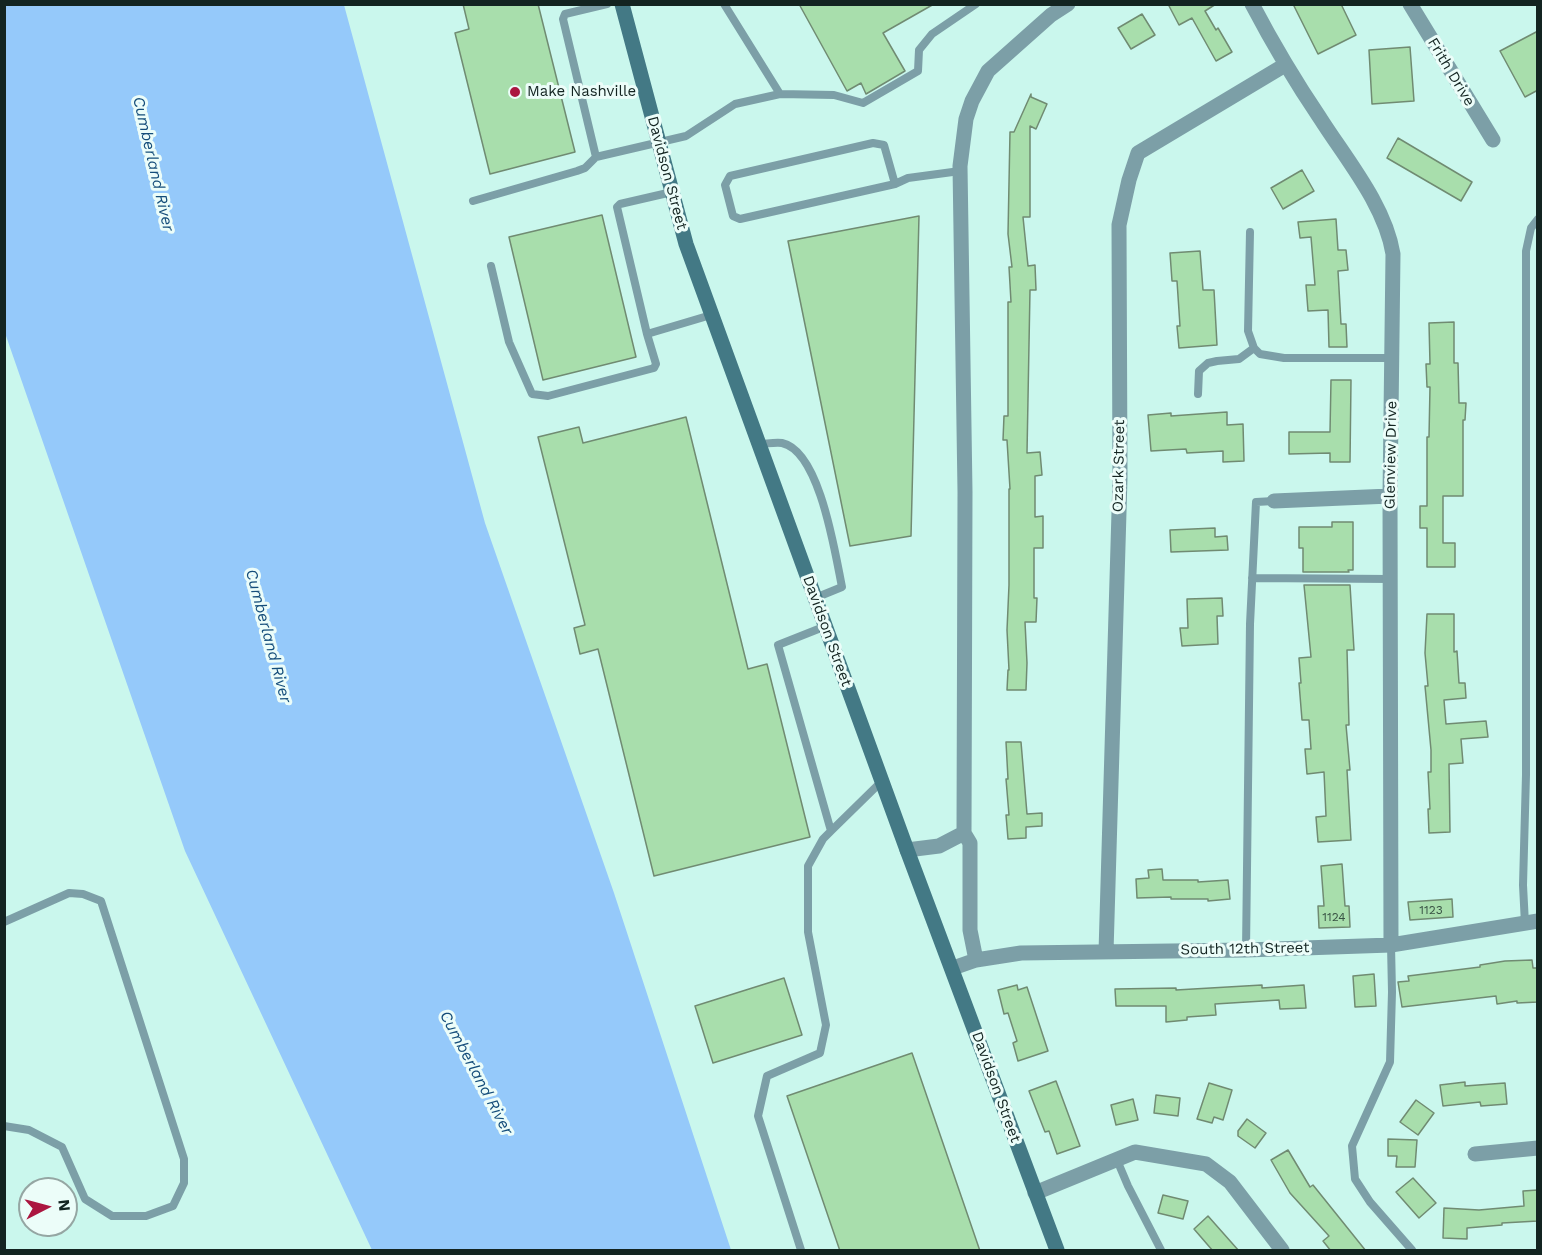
<!DOCTYPE html>
<style>
body{margin:0}
#map{position:relative;width:1542px;height:1255px;overflow:hidden;background:#caf7ed;font-family:"Work Sans",sans-serif}
canvas{display:block}
.frame{position:absolute;inset:0;border:6px solid #132421;pointer-events:none}
.north{position:absolute;left:18px;top:1177px;width:60px;height:60px;box-sizing:border-box;background:#ecfdf9;border:2px solid #95a6a3;border-radius:50%;rotate:84deg;font-size:16px;font-weight:700;line-height:24px;text-align:center;color:#132421}
.north::after{content:'';display:block;margin:auto;width:21px;height:27px;background:#ab1640;clip-path:polygon(50% 0,100% 100%,50% 72%,0 100%)}
</style>
<div id="map">
<canvas width="1542" height="1255"></canvas>
<div class="frame"></div>
<div class="north">N</div>
</div>
<script>
const g = document.querySelector('canvas').getContext('2d');
g.lineJoin = 'round';
function fill(path, color) {
  g.fillStyle = color;
  g.fill(path, 'evenodd');
}
function strokePath(path, color, width, dash) {
  g.strokeStyle = color;
  g.lineWidth = width;
  g.lineCap = dash ? 'butt' : 'round';
  g.setLineDash(dash || []);
  g.stroke(path);
}
function drawText(font, color, halo, rows, align = 'center') {
  g.font = font + ' "Work Sans",sans-serif';
  g.lineWidth = 6;
  g.setLineDash([]);
  g.textBaseline = 'middle';
  g.strokeStyle = halo;
  g.fillStyle = color;
  for (const [text, x, y, turn = 0] of rows) {
    g.save();
    g.translate(x, y);
    g.rotate((+turn || 0) * Math.PI / 180);
    g.textAlign = isNaN(turn) ? turn : align;
    if (halo) g.strokeText(text, 0, 0);
    g.fillText(text, 0, 0);
    g.restore();
  }
}
const water = new Path2D(`
 M 4,5 L 344,5 L 485,523 L 614,893 L 731,1250 L 372,1250 L 185,851 L 5,333 Z`);
const building = new Path2D(`
 M 463,4 L 538,4 L 575,152 L 490,174 L 455,33 L 469,29 Z
 M 799,4 L 934,4 L 883,33 L 905,71 L 866,94 L 861,83 L 847,91 Z
 M 1168,4 L 1216,4 L 1205,11 L 1216,30 L 1218,28 L 1232,52 L 1216,61 L 1192,18 L 1179,25 Z
 M 1293,4 L 1341,4 L 1356,35 L 1318,54 Z
 M 1142,14 L 1155,35 L 1131,49 L 1118,28 Z
 M 1538,31 L 1538,90 L 1525,97 L 1500,51 Z
 M 1410,47 L 1414,101 L 1372,104 L 1369,50 Z
 M 1031,94 L 1031,97 L 1047,104 L 1036,129 L 1030,126 L 1030,217 L 1023,217 L 1028,266 L 1035,265 L 1036,290 L 1030,290 L 1027,453 L 1040,452 L 1042,475 L 1035,476 L 1035,517 L 1043,516 L 1043,548 L 1034,548 L 1034,598 L 1037,598 L 1036,622 L 1025,622 L 1027,663 L 1026,690 L 1007,690 L 1008,670 L 1009,670 L 1007,630 L 1009,585 L 1009,489 L 1010,489 L 1007,440 L 1003,440 L 1004,416 L 1008,416 L 1008,302 L 1011,302 L 1009,267 L 1012,267 L 1008,234 L 1010,132 L 1014,132 Z
 M 1398,138 L 1472,182 L 1461,201 L 1387,158 Z
 M 1302,170 L 1314,191 L 1283,209 L 1271,188 Z
 M 602,215 L 636,357 L 543,380 L 509,237 Z
 M 919,216 L 911,536 L 850,546 L 788,241 Z
 M 1336,219 L 1338,250 L 1346,250 L 1348,270 L 1338,271 L 1341,324 L 1346,324 L 1347,347 L 1329,347 L 1328,310 L 1308,311 L 1306,285 L 1315,285 L 1311,237 L 1300,238 L 1298,222 Z
 M 1200,251 L 1203,290 L 1214,290 L 1217,345 L 1179,348 L 1177,326 L 1180,326 L 1177,281 L 1172,281 L 1170,253 Z
 M 1454,322 L 1454,363 L 1458,363 L 1459,403 L 1466,403 L 1465,420 L 1463,420 L 1463,496 L 1443,496 L 1443,543 L 1455,543 L 1455,567 L 1427,567 L 1427,528 L 1420,528 L 1420,506 L 1427,506 L 1427,437 L 1429,437 L 1430,387 L 1427,387 L 1426,364 L 1430,364 L 1429,323 Z
 M 1331,380 L 1351,380 L 1350,462 L 1330,462 L 1330,453 L 1289,454 L 1289,432 L 1330,432 Z
 M 1227,412 L 1227,425 L 1243,424 L 1244,461 L 1223,462 L 1223,451 L 1187,453 L 1186,449 L 1151,451 L 1148,415 L 1171,413 L 1171,416 Z
 M 686,417 L 748,669 L 767,664 L 810,837 L 654,876 L 598,649 L 580,654 L 574,628 L 585,625 L 538,437 L 579,427 L 583,443 Z
 M 1332,522 L 1353,522 L 1353,570 L 1348,570 L 1349,572 L 1303,572 L 1303,548 L 1299,548 L 1299,527 L 1332,527 Z
 M 1215,528 L 1215,537 L 1227,536 L 1228,550 L 1171,552 L 1170,530 Z
 M 1304,585 L 1350,585 L 1354,650 L 1347,650 L 1349,725 L 1346,725 L 1350,770 L 1347,770 L 1351,840 L 1318,842 L 1316,817 L 1326,816 L 1324,772 L 1307,774 L 1305,749 L 1311,749 L 1309,720 L 1302,720 L 1299,683 L 1301,683 L 1299,658 L 1311,657 Z
 M 1222,598 L 1223,616 L 1217,616 L 1218,644 L 1182,646 L 1180,628 L 1188,628 L 1187,599 Z
 M 1427,614 L 1454,614 L 1454,652 L 1457,651 L 1459,683 L 1465,683 L 1466,698 L 1444,700 L 1446,724 L 1486,721 L 1488,737 L 1461,739 L 1463,763 L 1449,764 L 1450,832 L 1429,833 L 1428,809 L 1430,809 L 1428,772 L 1431,772 L 1431,750 L 1425,686 L 1428,686 L 1425,653 Z
 M 1006,742 L 1021,742 L 1027,814 L 1042,813 L 1042,826 L 1026,827 L 1026,838 L 1008,839 L 1006,815 L 1009,815 L 1006,779 L 1008,779 Z
 M 1342,864 L 1345,906 L 1349,906 L 1350,927 L 1319,928 L 1318,906 L 1324,906 L 1321,866 Z
 M 1162,869 L 1163,880 L 1198,880 L 1198,882 L 1228,880 L 1230,899 L 1208,901 L 1208,899 L 1171,899 L 1171,897 L 1137,898 L 1136,879 L 1149,878 L 1148,870 Z
 M 1452,899 L 1453,917 L 1410,920 L 1408,902 Z
 M 1532,960 L 1533,968 L 1538,968 L 1538,1002 L 1517,1003 L 1517,1001 L 1497,1004 L 1496,996 L 1402,1007 L 1398,982 L 1409,981 L 1408,976 L 1480,967 L 1480,965 L 1505,961 Z
 M 1374,974 L 1376,1006 L 1355,1007 L 1353,976 Z
 M 784,978 L 802,1035 L 713,1063 L 695,1006 Z
 M 1017,985 L 1018,990 L 1027,987 L 1048,1051 L 1018,1061 L 1013,1043 L 1017,1041 L 1008,1013 L 1004,1014 L 998,990 Z
 M 1262,985 L 1262,988 L 1304,985 L 1306,1008 L 1280,1009 L 1279,1000 L 1215,1004 L 1216,1015 L 1187,1017 L 1187,1020 L 1166,1022 L 1166,1006 L 1116,1006 L 1115,989 L 1176,988 L 1176,990 Z
 M 912,1053 L 980,1251 L 840,1251 L 787,1096 Z
 M 1056,1081 L 1080,1146 L 1057,1154 L 1049,1131 L 1045,1132 L 1029,1091 Z
 M 1465,1082 L 1465,1086 L 1505,1083 L 1507,1104 L 1481,1106 L 1480,1102 L 1443,1106 L 1440,1085 Z
 M 1209,1083 L 1232,1090 L 1223,1120 L 1214,1117 L 1212,1123 L 1197,1119 Z
 M 1156,1095 L 1180,1098 L 1178,1116 L 1154,1113 Z
 M 1133,1099 L 1138,1120 L 1116,1125 L 1111,1105 Z
 M 1416,1100 L 1434,1113 L 1418,1135 L 1400,1122 Z
 M 1247,1119 L 1266,1133 L 1255,1148 L 1238,1136 L 1238,1131 Z
 M 1388,1139 L 1417,1140 L 1415,1167 L 1396,1167 L 1397,1156 L 1388,1156 Z
 M 1288,1150 L 1310,1187 L 1313,1185 L 1366,1251 L 1331,1251 L 1323,1241 L 1329,1236 L 1290,1193 L 1271,1160 Z
 M 1413,1178 L 1436,1203 L 1419,1218 L 1396,1192 Z
 M 1538,1190 L 1538,1221 L 1502,1223 L 1502,1225 L 1467,1228 L 1467,1239 L 1443,1238 L 1444,1208 L 1479,1210 L 1524,1206 L 1523,1191 Z
 M 1163,1195 L 1188,1201 L 1183,1219 L 1158,1213 Z
 M 1208,1216 L 1239,1251 L 1213,1251 L 1194,1229 Z`);
const lane = new Path2D(`
 M 607,4 L 565,14 L 563,19 L 596,157 L 686,136 L 735,104 L 780,94 L 834,95 L 863,103 L 918,71 L 919,50 L 932,34 L 976,4
 M 724,4 L 780,94
 M 895,184 L 884,145 L 873,143 L 730,176 L 725,185 L 733,216 L 740,219 L 895,184 L 908,178 L 960,171
 M 672,192 L 620,204 L 617,207 L 647,334 L 711,315
 M 473,201 L 577,171 L 585,168 L 596,157
 M 1250,232 L 1248,331 L 1254,348 L 1260,354 L 1284,358 L 1392,358
 M 491,266 L 509,342 L 532,394 L 548,396 L 654,368 L 656,364 L 647,334
 M 1198,394 L 1199,371 L 1208,363 L 1217,361 L 1239,359 L 1254,348
 M 758,444 C 765,444 775,442 782,443 C 820,451 835,553 842,587 L 815,598
 M 1252,578 L 1390,579
 M 831,831 L 882,781
 M 4,922 L 69,893 L 83,894 L 101,901 L 184,1159 L 184,1183 L 173,1206 L 146,1216 L 112,1216 L 85,1199 L 62,1147 L 29,1130 L 4,1126
 M 1525,924 L 1523,885 L 1526,775 L 1526,251 L 1531,228 L 1538,219
 M 1391,945 L 1392,992 L 1390,1062 L 1352,1146 L 1355,1179 L 1370,1202 L 1412,1250
 M 1246,950 L 1250,624 L 1256,502 L 1274,501
 M 1117,1160 L 1128,1186 L 1161,1250
 M 801,1250 L 758,1116 L 767,1076 L 820,1053 L 826,1025 L 808,932 L 808,866 L 823,839 L 831,831 L 778,645 L 826,626`);
const street = new Path2D(`
 M 1252,4 C 1273,44 1295,81 1320,118 C 1346,159 1385,205 1393,254 L 1390,496 L 1391,945
 M 1410,4 L 1493,140
 M 1274,501 L 1390,496
 M 907,850 L 939,846 L 964,833
 M 1106,952 L 1120,478 L 1119,225 L 1129,180 L 1138,153 L 1285,65
 M 976,960 L 970,930 L 970,843 L 964,833 L 965,492 L 960,166 L 966,119 L 972,101 L 988,71 L 1051,15 L 1068,4
 M 953,968 L 976,960 L 1021,953 L 1246,950 L 1391,945 L 1538,921
 M 1475,1154 L 1538,1148
 M 1035,1193 L 1135,1152 L 1206,1164 L 1230,1182 L 1282,1250`);
const secondary = new Path2D(`
 M 622,4 L 686,244 L 907,850 L 1057,1250`);
const markers = [
 [515,92,6,"#ab1640"]
];
const numberNames = [
 ["1123",1431,910],
 ["1124",1334,917]
];
const streetNames = [
 ["Frith Drive",1451,72,59],
 ["Davidson Street",667,173,75],
 ["Glenview Drive",1391,455,-89],
 ["Ozark Street",1119,466,-89],
 ["Davidson Street",827,631,70],
 ["South 12th Street",1245,949,-1],
 ["Davidson Street",996,1087,70]
];
const poiNames = [
 ["Make Nashville",527,92]
];
const waterNames = [
 ["Cumberland River",153,164,77],
 ["Cumberland River",268,636,75],
 ["Cumberland River",476,1073,62]
];
fill(water, '#95c9fa');
fill(building, '#a8deac');
strokePath(building, '#708b72', 1.5);
strokePath(lane, '#7c9fa7', 8);
strokePath(street, '#7c9fa7', 15);
strokePath(secondary, '#437985', 15);
for (const [x, y, r, color] of markers) {
  const dot = new Path2D();
  dot.arc(x, y, r, 0, 2 * Math.PI);
  g.fillStyle = color;
  g.fill(dot);
  strokePath(dot, '#ecfdf9', 2);
}
drawText('12px', '#385244', null, numberNames);
drawText('15px', '#132421', '#ecfdf9', streetNames);
drawText('15px', '#132421', '#ecfdf9', poiNames, 'left');
drawText('italic 16px', '#144d7a', '#ecfdf9', waterNames);
</script>
